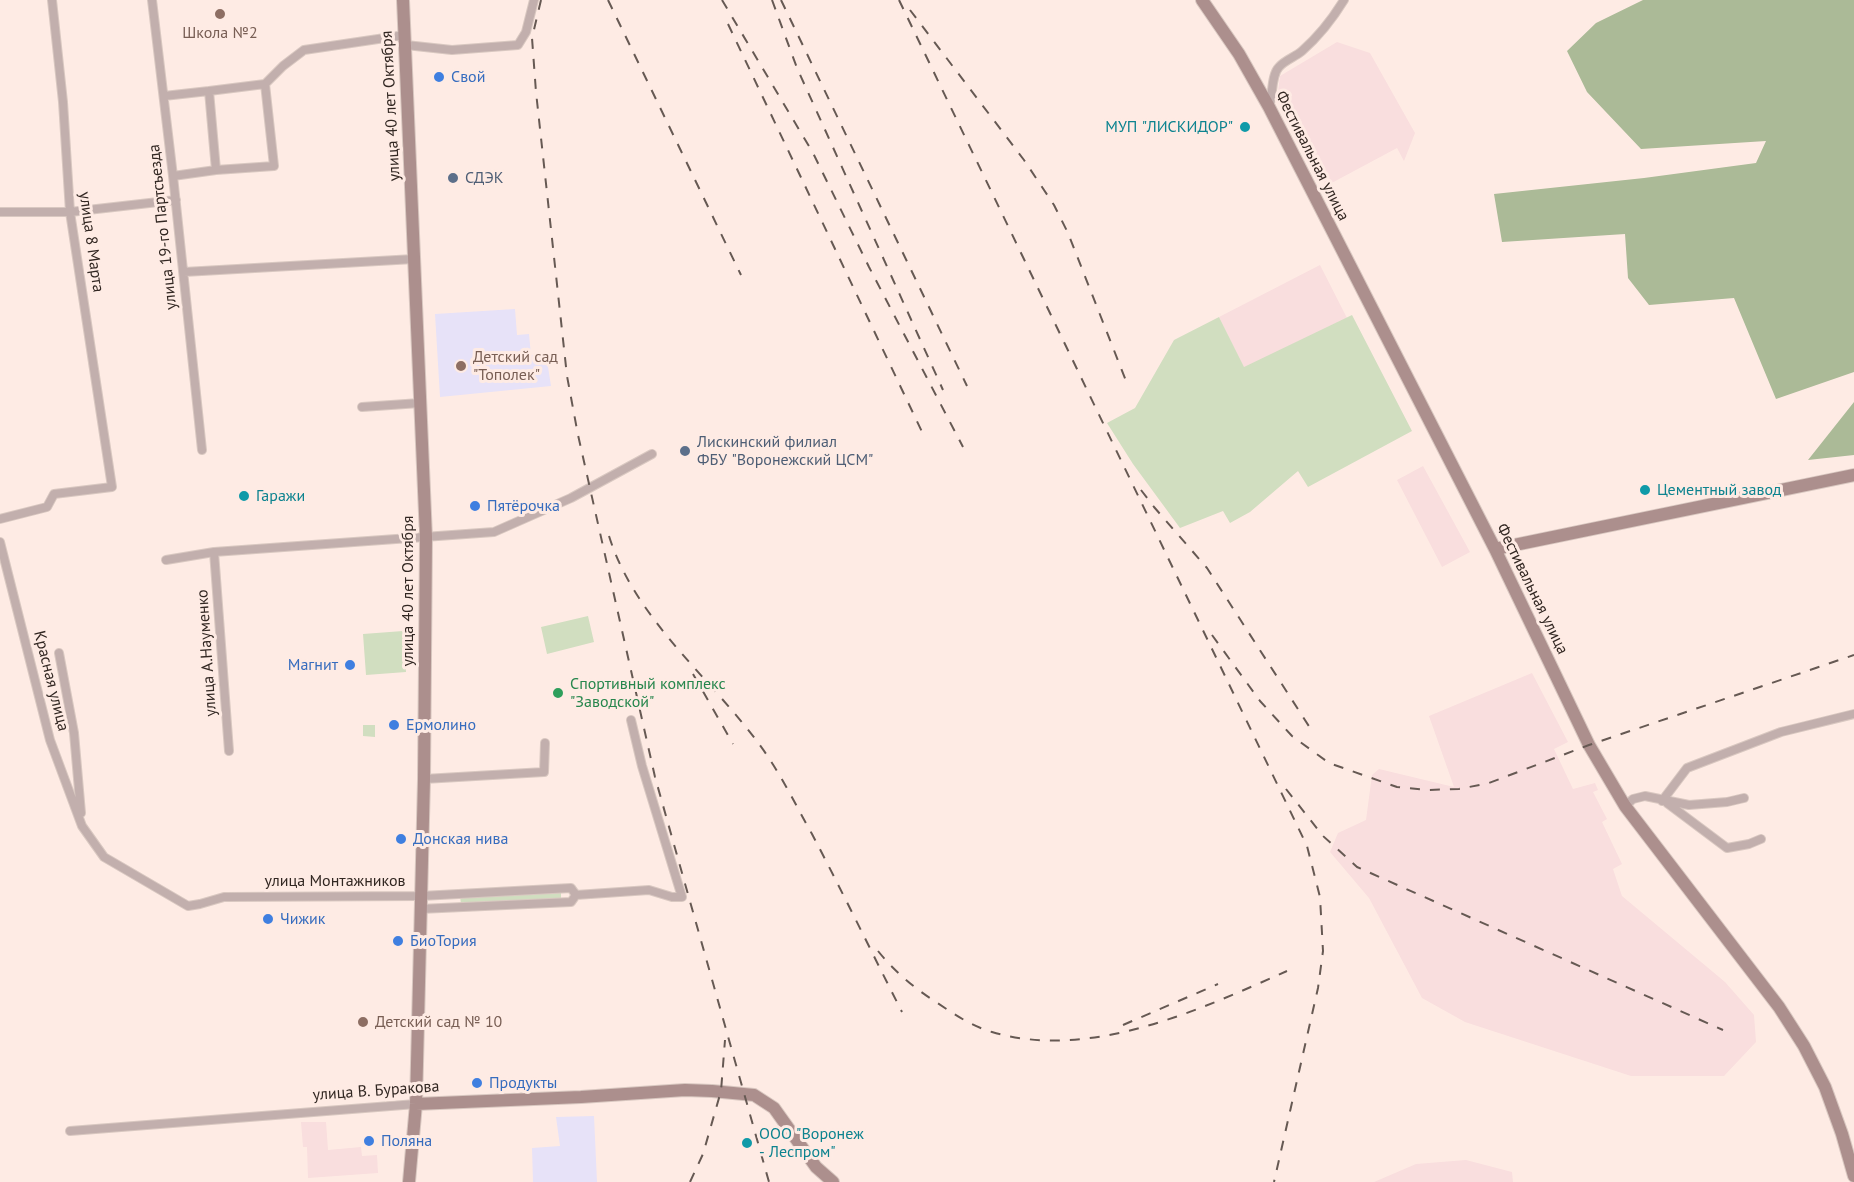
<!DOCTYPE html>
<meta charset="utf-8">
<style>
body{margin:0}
canvas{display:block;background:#feebe4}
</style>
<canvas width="1854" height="1182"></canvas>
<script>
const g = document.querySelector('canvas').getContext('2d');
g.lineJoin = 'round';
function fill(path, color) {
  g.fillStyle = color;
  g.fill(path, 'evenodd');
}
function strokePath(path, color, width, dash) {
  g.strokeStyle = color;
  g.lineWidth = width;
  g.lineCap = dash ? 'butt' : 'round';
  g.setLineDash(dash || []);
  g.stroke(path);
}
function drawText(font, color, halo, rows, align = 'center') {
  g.font = font + ' "PT Sans",sans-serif';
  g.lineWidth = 6;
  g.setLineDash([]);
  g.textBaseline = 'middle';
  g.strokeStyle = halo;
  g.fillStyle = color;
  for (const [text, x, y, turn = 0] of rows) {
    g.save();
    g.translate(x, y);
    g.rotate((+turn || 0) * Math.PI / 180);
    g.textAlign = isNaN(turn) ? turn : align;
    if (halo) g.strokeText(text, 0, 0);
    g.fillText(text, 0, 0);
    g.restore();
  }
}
const commercial = new Path2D(`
 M 1337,42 L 1370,53 L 1415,133 L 1404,161 L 1397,148 L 1326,186 L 1278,92 L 1280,76 Z
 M 1320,265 L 1347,318 L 1244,368 L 1219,317 Z
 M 1423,466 L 1470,552 L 1442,567 L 1397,480 Z
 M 1532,673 L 1568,742 L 1554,749 L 1573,789 L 1595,783 L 1598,790 L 1593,792 L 1607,819 L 1602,822 L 1622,864 L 1613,869 L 1622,896 L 1725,982 L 1754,1015 L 1756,1042 L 1724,1076 L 1631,1076 L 1465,1022 L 1422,998 L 1369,898 L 1330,852 L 1338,833 L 1366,820 L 1372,775 L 1379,769 L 1454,787 L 1429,716 Z
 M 301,1122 L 326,1122 L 328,1150 L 361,1147 L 362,1156 L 377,1155 L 378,1173 L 308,1178 L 307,1147 L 303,1147 Z
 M 1466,1160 L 1512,1172 L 1513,1182 L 1374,1182 L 1416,1164 Z`);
const education = new Path2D(`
 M 515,309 L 517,335 L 529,334 L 531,355 L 546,354 L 551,386 L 440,397 L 435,314 Z
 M 594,1116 L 597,1182 L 533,1182 L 532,1148 L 560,1146 L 556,1117 Z`);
const green = new Path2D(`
 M 1352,315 L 1412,431 L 1308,487 L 1298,471 L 1250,512 L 1230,523 L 1223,511 L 1180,528 L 1133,464 L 1107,423 L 1135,408 L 1174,340 L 1219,317 L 1244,367 Z
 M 588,616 L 594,642 L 547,654 L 541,627 Z
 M 403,631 L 406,672 L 366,675 L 363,634 Z
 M 363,725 L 375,725 L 375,737 L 363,736 Z
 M 561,892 L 561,900 L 461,904 L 460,896 Z`);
const forest = new Path2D(`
 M 1643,0 L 1854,0 L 1854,372 L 1776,399 L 1734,298 L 1649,305 L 1628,278 L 1625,234 L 1502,242 L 1494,194 L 1644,178 L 1756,163 L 1766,141 L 1641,149 L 1587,92 L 1567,51 L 1596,23 Z
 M 1854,402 L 1854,455 L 1808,460 Z`);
const street = new Path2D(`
 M 152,0 L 173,176 L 202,450
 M 406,45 L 452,50 L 518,45 L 526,32 L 534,0
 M 265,84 L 274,166 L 216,170 L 209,91 L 265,84 L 283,66 L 304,50 L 405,35
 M 164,96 L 209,91
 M 1269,107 C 1273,96 1271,75 1279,67 C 1285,60 1295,57 1302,51 C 1318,37 1333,18 1344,0
 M 173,176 L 216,170
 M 0,212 L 70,212 L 176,200
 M 184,272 L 414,259
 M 362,407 L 420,403
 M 0,519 L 47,507 L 54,494 L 112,487 L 70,212 L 63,102 L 52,0
 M 0,542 L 50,740 L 82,826 L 104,857 L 188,906 L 200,904 L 224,897 L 421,896 L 571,888 L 576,895
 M 214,552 L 229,751
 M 166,560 L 214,552 L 494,532 L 571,498 L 652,454
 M 59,653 L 74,733 L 81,813
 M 424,779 L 544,772 L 545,743
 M 1662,801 L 1687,768 L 1781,732 L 1854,714
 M 1667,803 L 1727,848 L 1749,844 L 1761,839
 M 1625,806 L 1633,799 L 1645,796 L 1689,805 L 1727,802 L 1744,798
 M 420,909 L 571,902 L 576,895 L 649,890 L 672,897 L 682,897 L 642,766 L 631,720
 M 70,1131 L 416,1104`);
const secondary = new Path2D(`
 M 403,0 L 426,537 L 424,779 L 416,1104 L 409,1182
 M 1202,0 L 1239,54 L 1269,107 L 1495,549 L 1589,745 L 1625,806 L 1779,1007 L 1804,1046 L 1825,1087 L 1842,1134 L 1854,1176
 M 1495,549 L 1854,475
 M 416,1104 L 581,1097 L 685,1090 L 712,1091 L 754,1095 L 774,1108 L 816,1167 L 833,1182`);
const rail = new Path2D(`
 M 541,0 L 532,38 L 536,92 L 567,376 L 578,435 L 655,777 L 769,1182
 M 608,0 L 741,275
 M 722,0 L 813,153 L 869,267 L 963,447
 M 772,0 L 797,68 L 943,390
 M 781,0 L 967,386
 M 899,0 L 1307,846 L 1320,897 L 1323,951 L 1318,988 L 1274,1182
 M 910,10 L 1024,160 L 1054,205 L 1068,233 L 1128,386
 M 728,24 L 924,436
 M 1141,490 L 1154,507 L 1207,568 L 1314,734
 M 609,536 C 635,619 709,676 759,744 C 780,772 795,804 812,834 C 843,893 872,953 902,1012
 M 1212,635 L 1260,701 L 1292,736 L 1329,763 L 1397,787 L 1428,790 L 1459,789 L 1489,783 L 1589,745 L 1854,655
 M 693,674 L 733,744
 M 1286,789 L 1323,836 L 1357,867 L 1723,1030
 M 878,951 C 894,971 914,988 936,1002 C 954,1014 971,1026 992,1032 C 1090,1061 1199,1010 1287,971
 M 1123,1025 L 1218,984
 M 690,1182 L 703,1154 L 721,1091 L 725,1040`);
const markers = [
 [220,14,6,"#8d6e63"],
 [439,77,6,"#3f7fe0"],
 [1245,127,6,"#0f9aa8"],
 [453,178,6,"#5c6f8a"],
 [461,366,6,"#8d6e63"],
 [685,451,6,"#5c6f8a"],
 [1645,490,6,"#0f9aa8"],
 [244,496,6,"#0f9aa8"],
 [475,506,6,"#3f7fe0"],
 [350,665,6,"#3f7fe0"],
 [558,693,6,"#2e9e5b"],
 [394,725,6,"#3f7fe0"],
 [401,839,6,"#3f7fe0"],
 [268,919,6,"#3f7fe0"],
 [398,941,6,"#3f7fe0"],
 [363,1022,6,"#8d6e63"],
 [477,1083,6,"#3f7fe0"],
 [369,1141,6,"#3f7fe0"],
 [747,1143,6,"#0f9aa8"]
];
const educationNames = [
 ["Школа №2",220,33,"center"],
 ["Детский сад",473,357],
 ["\"Тополек\"",473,375],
 ["Детский сад № 10",375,1022]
];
const shopNames = [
 ["Свой",451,77],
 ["Пятёрочка",487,506],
 ["Магнит",338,665,"right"],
 ["Ермолино",406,725],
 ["Донская нива",413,839],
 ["Чижик",280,919],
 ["БиоТория",410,941],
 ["Продукты",489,1083],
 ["Поляна",381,1141]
];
const streetNames = [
 ["улица 40 лет Октября",391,106,-93],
 ["Фестивальная улица",1312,156,63],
 ["улица 19-го Партсъезда",163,227,-96],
 ["улица 8 Марта",91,242,82],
 ["Фестивальная улица",1532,589,64],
 ["улица 40 лет Октября",408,591,-90],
 ["улица А.Науменко",207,653,-94],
 ["Красная улица",51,681,76],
 ["улица Монтажников",335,881],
 ["улица В. Буракова",376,1091,-4]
];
const cultureNames = [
 ["МУП \"ЛИСКИДОР\"",1233,127,"right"],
 ["Цементный завод",1657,490],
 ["Гаражи",256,496],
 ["ООО \"Воронеж",759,1134],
 ["- Леспром\"",759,1152]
];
const serviceNames = [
 ["СДЭК",465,178],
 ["Лискинский филиал",697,442],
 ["ФБУ \"Воронежский ЦСМ\"",697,460]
];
const leisureNames = [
 ["Спортивный комплекс",570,684],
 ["\"Заводской\"",570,702]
];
fill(commercial, '#f9dede');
fill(education, '#e7e2f8');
fill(green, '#d1dec0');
fill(forest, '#abba97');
strokePath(street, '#d9c8c1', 10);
strokePath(secondary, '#d9c8c1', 14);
strokePath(street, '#c2afad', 8);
strokePath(secondary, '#ac8f8d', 12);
strokePath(rail, '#665953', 2, [10, 10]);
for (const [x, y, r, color] of markers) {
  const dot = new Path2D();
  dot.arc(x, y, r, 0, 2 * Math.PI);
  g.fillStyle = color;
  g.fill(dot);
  strokePath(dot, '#feebe4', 2);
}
drawText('16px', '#785e54', '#feebe4', educationNames, 'left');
drawText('16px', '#366cbe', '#feebe4', shopNames, 'left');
drawText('16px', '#322722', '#feebe4', streetNames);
drawText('16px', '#0d838f', '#feebe4', cultureNames, 'left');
drawText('16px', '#4e5e75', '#feebe4', serviceNames, 'left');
drawText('16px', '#27864d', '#feebe4', leisureNames, 'left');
</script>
